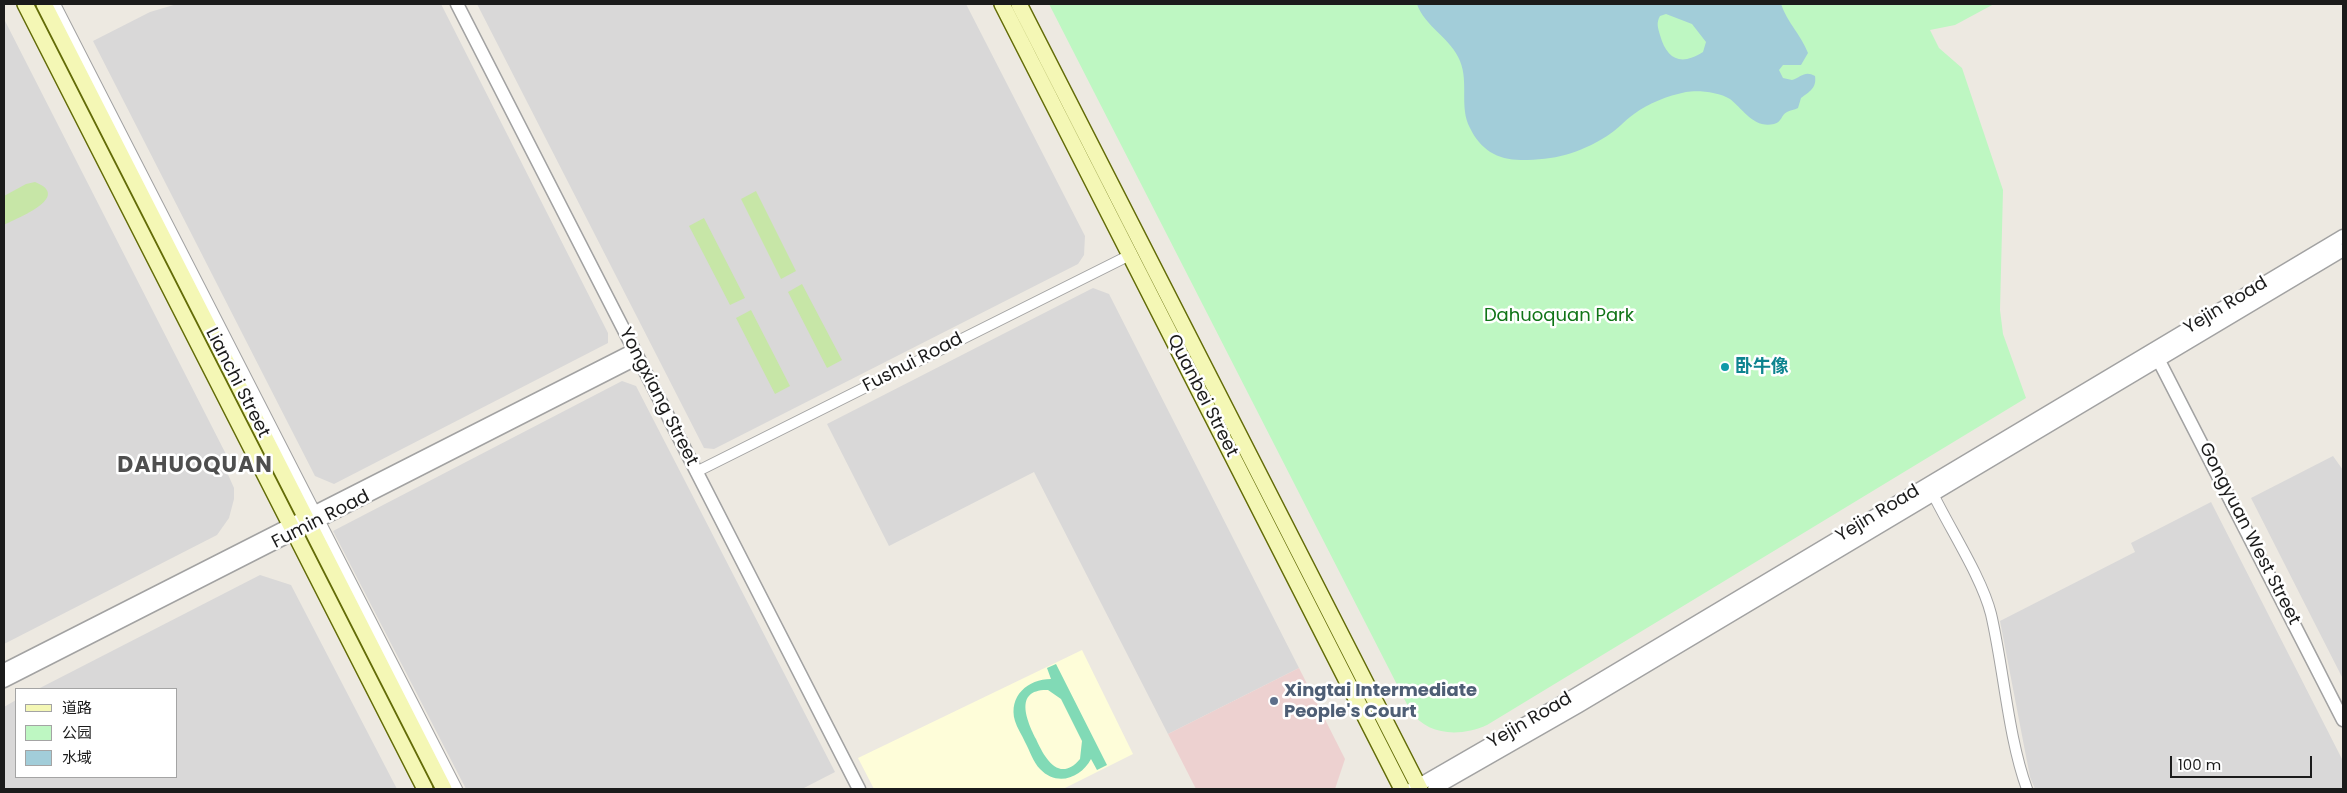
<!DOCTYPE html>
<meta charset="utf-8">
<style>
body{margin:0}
#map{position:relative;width:2347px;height:793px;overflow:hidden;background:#ede9e1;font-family:Poppins,"Noto Sans SC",sans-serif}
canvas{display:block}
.frame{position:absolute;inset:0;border:5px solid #1b1b1b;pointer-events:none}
.legend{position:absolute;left:15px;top:688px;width:162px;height:90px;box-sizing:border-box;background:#fff;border:1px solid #a4a4a4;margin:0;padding:6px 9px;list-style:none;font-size:15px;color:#1b1b1b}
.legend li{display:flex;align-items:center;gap:10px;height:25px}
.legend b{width:25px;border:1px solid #a4a4a4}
.scale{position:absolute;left:2170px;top:756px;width:142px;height:22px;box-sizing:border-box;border:2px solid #1b1b1b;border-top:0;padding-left:6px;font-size:15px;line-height:18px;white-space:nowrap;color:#1b1b1b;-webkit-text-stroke:4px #fff;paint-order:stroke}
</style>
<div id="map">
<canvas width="2347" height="793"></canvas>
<div class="frame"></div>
<ul class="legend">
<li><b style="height:6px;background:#f4f7b5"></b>道路</li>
<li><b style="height:14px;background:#bef7c2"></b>公园</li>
<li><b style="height:14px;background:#a2cdd9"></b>水域</li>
</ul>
<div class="scale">100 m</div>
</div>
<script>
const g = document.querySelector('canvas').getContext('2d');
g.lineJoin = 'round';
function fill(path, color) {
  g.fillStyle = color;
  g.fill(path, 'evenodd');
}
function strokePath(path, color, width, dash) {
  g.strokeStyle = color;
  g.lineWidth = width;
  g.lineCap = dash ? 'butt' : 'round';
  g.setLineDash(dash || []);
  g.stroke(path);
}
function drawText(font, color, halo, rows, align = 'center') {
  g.font = font + ' Poppins,"Noto Sans SC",sans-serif';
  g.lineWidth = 5;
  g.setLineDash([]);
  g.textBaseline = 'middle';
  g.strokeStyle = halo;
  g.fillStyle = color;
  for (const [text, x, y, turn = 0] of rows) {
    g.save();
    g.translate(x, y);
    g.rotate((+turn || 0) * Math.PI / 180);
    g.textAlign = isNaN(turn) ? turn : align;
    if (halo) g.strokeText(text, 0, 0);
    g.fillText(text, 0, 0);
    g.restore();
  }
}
const residential = new Path2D(`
 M 177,4 L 441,4 L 608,333 L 608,343 L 334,484 L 315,476 L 93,41 L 150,12 Z
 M 477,4 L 966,4 L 1085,236 L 1084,255 L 1078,264 L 714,449 L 704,448 Z
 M 4,19 L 232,466 L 226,470 L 234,488 L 234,499 L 229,518 L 217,535 L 4,644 Z
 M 1093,288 L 1109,294 L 1299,668 L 1168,734 L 1034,472 L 889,546 L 827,424 Z
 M 622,381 L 636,386 L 835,772 L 802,789 L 466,789 L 333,531 Z
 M 2333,456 L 2343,470 L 2343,679 L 2251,498 Z
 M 2211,502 L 2343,761 L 2343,789 L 2035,789 L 2030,777 L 2000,621 L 2135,552 L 2131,543 Z
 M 260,575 L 291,585 L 397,789 L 4,789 L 4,707 L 16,700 L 16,777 L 176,777 L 176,689 L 38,689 Z`);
const commercial = new Path2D(`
 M 1299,668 L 1345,759 L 1335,789 L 1196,789 L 1168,734 Z`);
const education = new Path2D(`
 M 1082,650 L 1133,754 L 1063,789 L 874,789 L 858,758 Z`);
const grass = new Path2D(`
 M 35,182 C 73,197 17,218 4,225 L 4,196 L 26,184 Z
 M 756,191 L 796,271 L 781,279 L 741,199 Z
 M 704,218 L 745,298 L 730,305 L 689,226 Z
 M 802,284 L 842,360 L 827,368 L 788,292 Z
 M 751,310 L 790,386 L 775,394 L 736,318 Z`);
const park = new Path2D(`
 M 1049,4 L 1994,4 L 1955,25 L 1930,30 L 1939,48 L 1962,68 L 2003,190 L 2000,310 L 2003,334 L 2026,398 L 1487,725 C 1460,737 1427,736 1410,710 Z`);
const pitch = new Path2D(`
 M 1056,664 L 1107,765 L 1097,770 L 1091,759 C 1081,778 1057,787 1040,769 C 1033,762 1030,751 1025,742 C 1022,735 1017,728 1015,721 C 1008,696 1028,679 1051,679 L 1047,668 ZM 1048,690 L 1061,699 L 1082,741 L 1080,759 C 1059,784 1044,757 1036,739 C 1027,721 1013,689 1048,690 Z`);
const water = new Path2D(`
 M 1417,4 L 1781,4 C 1787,22 1801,35 1808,53 L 1801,65 L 1783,65 L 1779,70 L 1783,78 L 1792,80 C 1801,77 1805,70 1815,76 C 1817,88 1809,92 1801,98 L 1798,108 C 1794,110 1791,110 1787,112 C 1781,115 1782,122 1774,124 C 1754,129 1743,109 1730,99 C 1719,92 1698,90 1686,92 C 1667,96 1649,103 1634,114 C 1624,121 1617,130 1607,136 C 1578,154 1555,160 1521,160 C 1497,160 1480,149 1470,128 C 1459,107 1469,83 1460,61 C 1452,39 1424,26 1417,4 ZM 1666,14 L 1692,24 L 1706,42 L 1703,52 C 1681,66 1667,60 1660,35 C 1658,28 1656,23 1660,16 Z`);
const minor = new Path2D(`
 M 55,4 L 457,789
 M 696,472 L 1130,255
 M 1933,494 C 1950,529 1982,578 1991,614 C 2004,670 2008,737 2027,789`);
const tertiary = new Path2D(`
 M 457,4 L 859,789
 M 2155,353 L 2343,720
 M 4,670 L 634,350
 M 4,681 L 638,358
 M 1412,789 L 1573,696 L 2343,236
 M 1434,789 L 1579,706 L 2343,250`);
const secondary = new Path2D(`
 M 25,4 L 425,789
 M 44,4 L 444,789
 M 1002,4 L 1402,789
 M 1019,4 L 1420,789`);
const markers = [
 [1725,367,5,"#0f9aa8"],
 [1274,701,5,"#5c6f8a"]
];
const streetNames = [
 ["Yejin Road",2226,306,-31],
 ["Fushui Road",913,363,-27],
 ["Lianchi Street",237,383,63],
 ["Quanbei Street",1202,396,63],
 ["Yongxiang Street",658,397,63],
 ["Yejin Road",1878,514,-31],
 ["Fumin Road",321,520,-27],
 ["Gongyuan West Street",2249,534,63],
 ["Yejin Road",1530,721,-30]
];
const parkNames = [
 ["Dahuoquan Park",1559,316]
];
const cultureNames = [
 ["卧牛像",1735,367]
];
const serviceNames = [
 ["Xingtai Intermediate",1284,691],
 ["People's Court",1284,712]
];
const districtNames = [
 ["DAHUOQUAN",195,466]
];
fill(residential, '#d9d8d8');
fill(commercial, '#edd1d0');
fill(education, '#fefdd9');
fill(grass, '#c7e6a7');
fill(park, '#bef7c2');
fill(pitch, '#81dab6');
fill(water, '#a2cdd9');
strokePath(minor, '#a2a2a2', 12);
strokePath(tertiary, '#a2a2a2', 15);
strokePath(secondary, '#636c08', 18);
strokePath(minor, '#fff', 10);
strokePath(tertiary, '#fff', 12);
strokePath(secondary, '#f4f7b5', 15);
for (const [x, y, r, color] of markers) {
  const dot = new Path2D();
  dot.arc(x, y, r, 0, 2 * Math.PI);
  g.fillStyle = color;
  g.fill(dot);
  strokePath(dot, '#fff', 2);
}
drawText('18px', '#1b1b1b', '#fff', streetNames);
drawText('18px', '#0f7416', '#fff', parkNames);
drawText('bold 18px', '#0d838f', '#fff', cultureNames, 'left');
drawText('bold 18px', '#4e5e75', '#fff', serviceNames, 'left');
g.letterSpacing = '1px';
drawText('bold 22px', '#4e4e4e', '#fff', districtNames);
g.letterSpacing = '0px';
</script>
